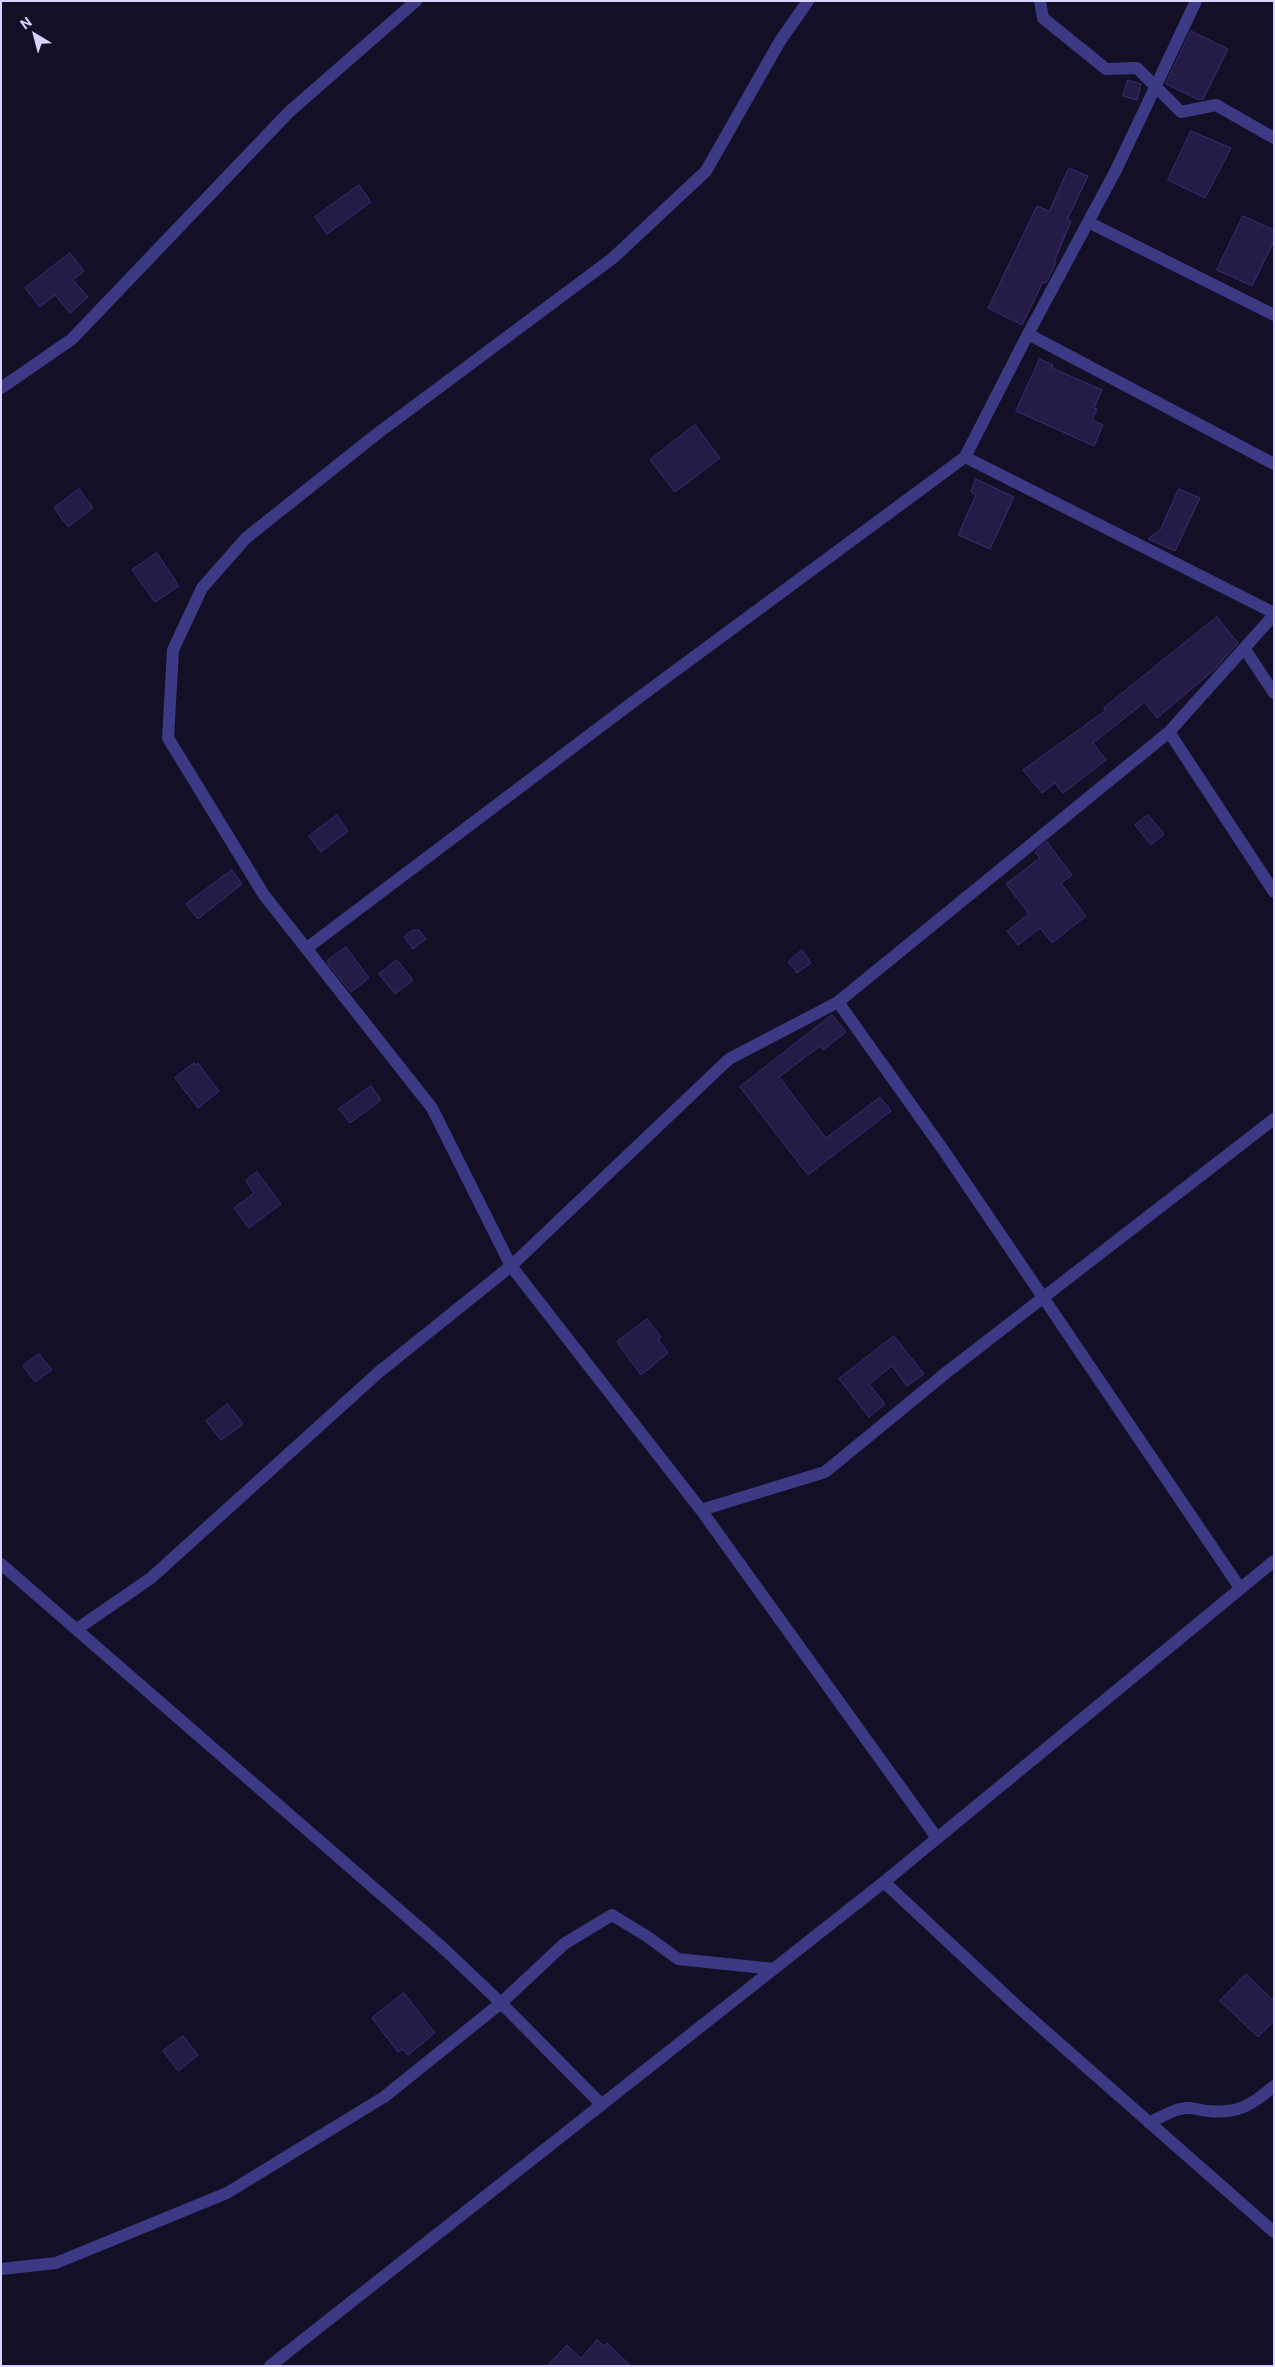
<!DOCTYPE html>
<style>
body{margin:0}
#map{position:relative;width:1275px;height:2367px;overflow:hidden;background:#130f26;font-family:Roboto,sans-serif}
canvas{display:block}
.frame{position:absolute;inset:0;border:2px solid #d9d4ff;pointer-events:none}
.north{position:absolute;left:10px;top:10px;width:50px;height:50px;-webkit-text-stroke:4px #130f26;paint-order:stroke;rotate:323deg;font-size:14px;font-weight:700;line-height:20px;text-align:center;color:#d9d4ff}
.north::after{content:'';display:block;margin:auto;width:18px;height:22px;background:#d9d4ff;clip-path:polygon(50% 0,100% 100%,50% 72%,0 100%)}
</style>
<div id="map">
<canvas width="1275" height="2367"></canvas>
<div class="frame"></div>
<div class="north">N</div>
</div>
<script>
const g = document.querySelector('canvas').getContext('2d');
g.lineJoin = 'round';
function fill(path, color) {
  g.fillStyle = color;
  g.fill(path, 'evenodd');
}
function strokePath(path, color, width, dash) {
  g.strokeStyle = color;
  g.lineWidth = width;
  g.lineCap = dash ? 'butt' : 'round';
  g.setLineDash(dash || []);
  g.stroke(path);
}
const building = new Path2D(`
 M 1191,31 L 1228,49 L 1203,99 L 1199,100 L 1166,84 Z
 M 1128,80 L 1141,84 L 1137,100 L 1123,96 Z
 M 1191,131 L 1231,148 L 1205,198 L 1168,180 Z
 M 1069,168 L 1088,176 L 1067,220 L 1071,221 L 1054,262 L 1056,263 L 1046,283 L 1043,282 L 1022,325 L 988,308 L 1037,206 L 1049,211 Z
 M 359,185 L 371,202 L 327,234 L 315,217 Z
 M 1243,216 L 1274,230 L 1274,241 L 1252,286 L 1217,270 Z
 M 70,253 L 84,271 L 73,280 L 88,297 L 70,313 L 55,295 L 40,307 L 25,288 Z
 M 1040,359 L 1053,365 L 1052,368 L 1102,390 L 1094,408 L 1097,409 L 1092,420 L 1103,425 L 1094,446 L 1016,411 Z
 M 695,425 L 720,458 L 675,492 L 650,460 Z
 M 976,479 L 1014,497 L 990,549 L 958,535 L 976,495 L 971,492 Z
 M 79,489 L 93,508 L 68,527 L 54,508 Z
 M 1179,489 L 1200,498 L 1175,551 L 1148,539 L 1160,530 Z
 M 157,553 L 179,586 L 155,602 L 132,570 Z
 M 1217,617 L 1238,643 L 1215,669 L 1157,718 L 1145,702 L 1093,743 L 1106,760 L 1063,793 L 1055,783 L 1042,793 L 1023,770 L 1106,710 L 1104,708 Z
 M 337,815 L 348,831 L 321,852 L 309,836 Z
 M 1148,815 L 1164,834 L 1151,845 L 1135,825 Z
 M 1047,842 L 1072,875 L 1061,883 L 1086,916 L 1052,943 L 1040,928 L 1018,945 L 1007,931 L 1029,914 L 1006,884 L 1040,858 L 1035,852 Z
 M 232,870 L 242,884 L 198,919 L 186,904 Z
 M 413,930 L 419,930 L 426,939 L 413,949 L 404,937 Z
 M 346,947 L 369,978 L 351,992 L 328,964 L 328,960 Z
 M 802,950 L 811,963 L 797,973 L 788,962 Z
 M 397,960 L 413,980 L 395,994 L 379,974 Z
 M 832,1015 L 846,1032 L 823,1050 L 820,1046 L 779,1077 L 826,1138 L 880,1097 L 891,1111 L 808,1175 L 740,1087 Z
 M 194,1063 L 196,1065 L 198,1063 L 219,1091 L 198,1108 L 175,1078 Z
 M 371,1086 L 381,1100 L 350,1123 L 339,1109 Z
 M 257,1172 L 281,1204 L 249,1228 L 234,1208 L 254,1193 L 246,1181 Z
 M 647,1319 L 661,1337 L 658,1339 L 668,1353 L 641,1375 L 617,1342 Z
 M 894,1336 L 924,1374 L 907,1386 L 892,1366 L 869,1384 L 885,1404 L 869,1417 L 839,1379 Z
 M 39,1354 L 52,1370 L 35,1382 L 23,1366 Z
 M 228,1404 L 243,1424 L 221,1440 L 206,1421 Z
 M 1246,1974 L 1274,2001 L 1274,2021 L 1258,2037 L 1220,2001 Z
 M 404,1993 L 435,2033 L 408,2055 L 402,2049 L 398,2052 L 372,2018 Z
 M 183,2036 L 198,2055 L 178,2071 L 163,2051 Z
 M 597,2340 L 604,2346 L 607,2343 L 631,2366 L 547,2366 L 567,2345 L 581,2358 Z`);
const street = new Path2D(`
 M 808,1 L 780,41 L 706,171 L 613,258 L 378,433 L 246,538 L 202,588 L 173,650 L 168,738 L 264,895 L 432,1108 L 511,1266 L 701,1510 L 937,1838
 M 1040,1 L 1043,18 L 1106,69 L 1137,68 L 1181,112 L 1216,105 L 1274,138
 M 1196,1 L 1116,170 L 1028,334 L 965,457 L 1274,613
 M 1088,222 L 1274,315
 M 1028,334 L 1274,464
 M 1,388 L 72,339 L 289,112 L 416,1
 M 1244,648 L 1274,693
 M 1169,732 L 1274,615
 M 307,948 L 637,699 L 965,457
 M 701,1510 L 825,1472 L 947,1372 L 1274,1119
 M 1,1564 L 443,1948 L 501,2003 L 601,2104
 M 1240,1588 L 944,1151 L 838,1002 L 1169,732 L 1274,892
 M 77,1629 L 151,1578 L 379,1372 L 511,1266 L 729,1059 L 838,1002
 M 884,1882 L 1018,2007 L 1274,2232
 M 1149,2123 C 1161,2117 1175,2108 1189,2108 C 1195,2108 1202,2111 1208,2111 C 1238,2114 1252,2105 1274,2086
 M 1,2269 L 56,2263 L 227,2193 L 384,2097 L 501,2003 L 564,1944 L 612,1915 L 648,1937 L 678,1959 L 774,1969
 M 270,2366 L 884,1882 L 1274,1561`);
fill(building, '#241b47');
strokePath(building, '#3b2d73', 1);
strokePath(street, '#3d3a85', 12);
</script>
